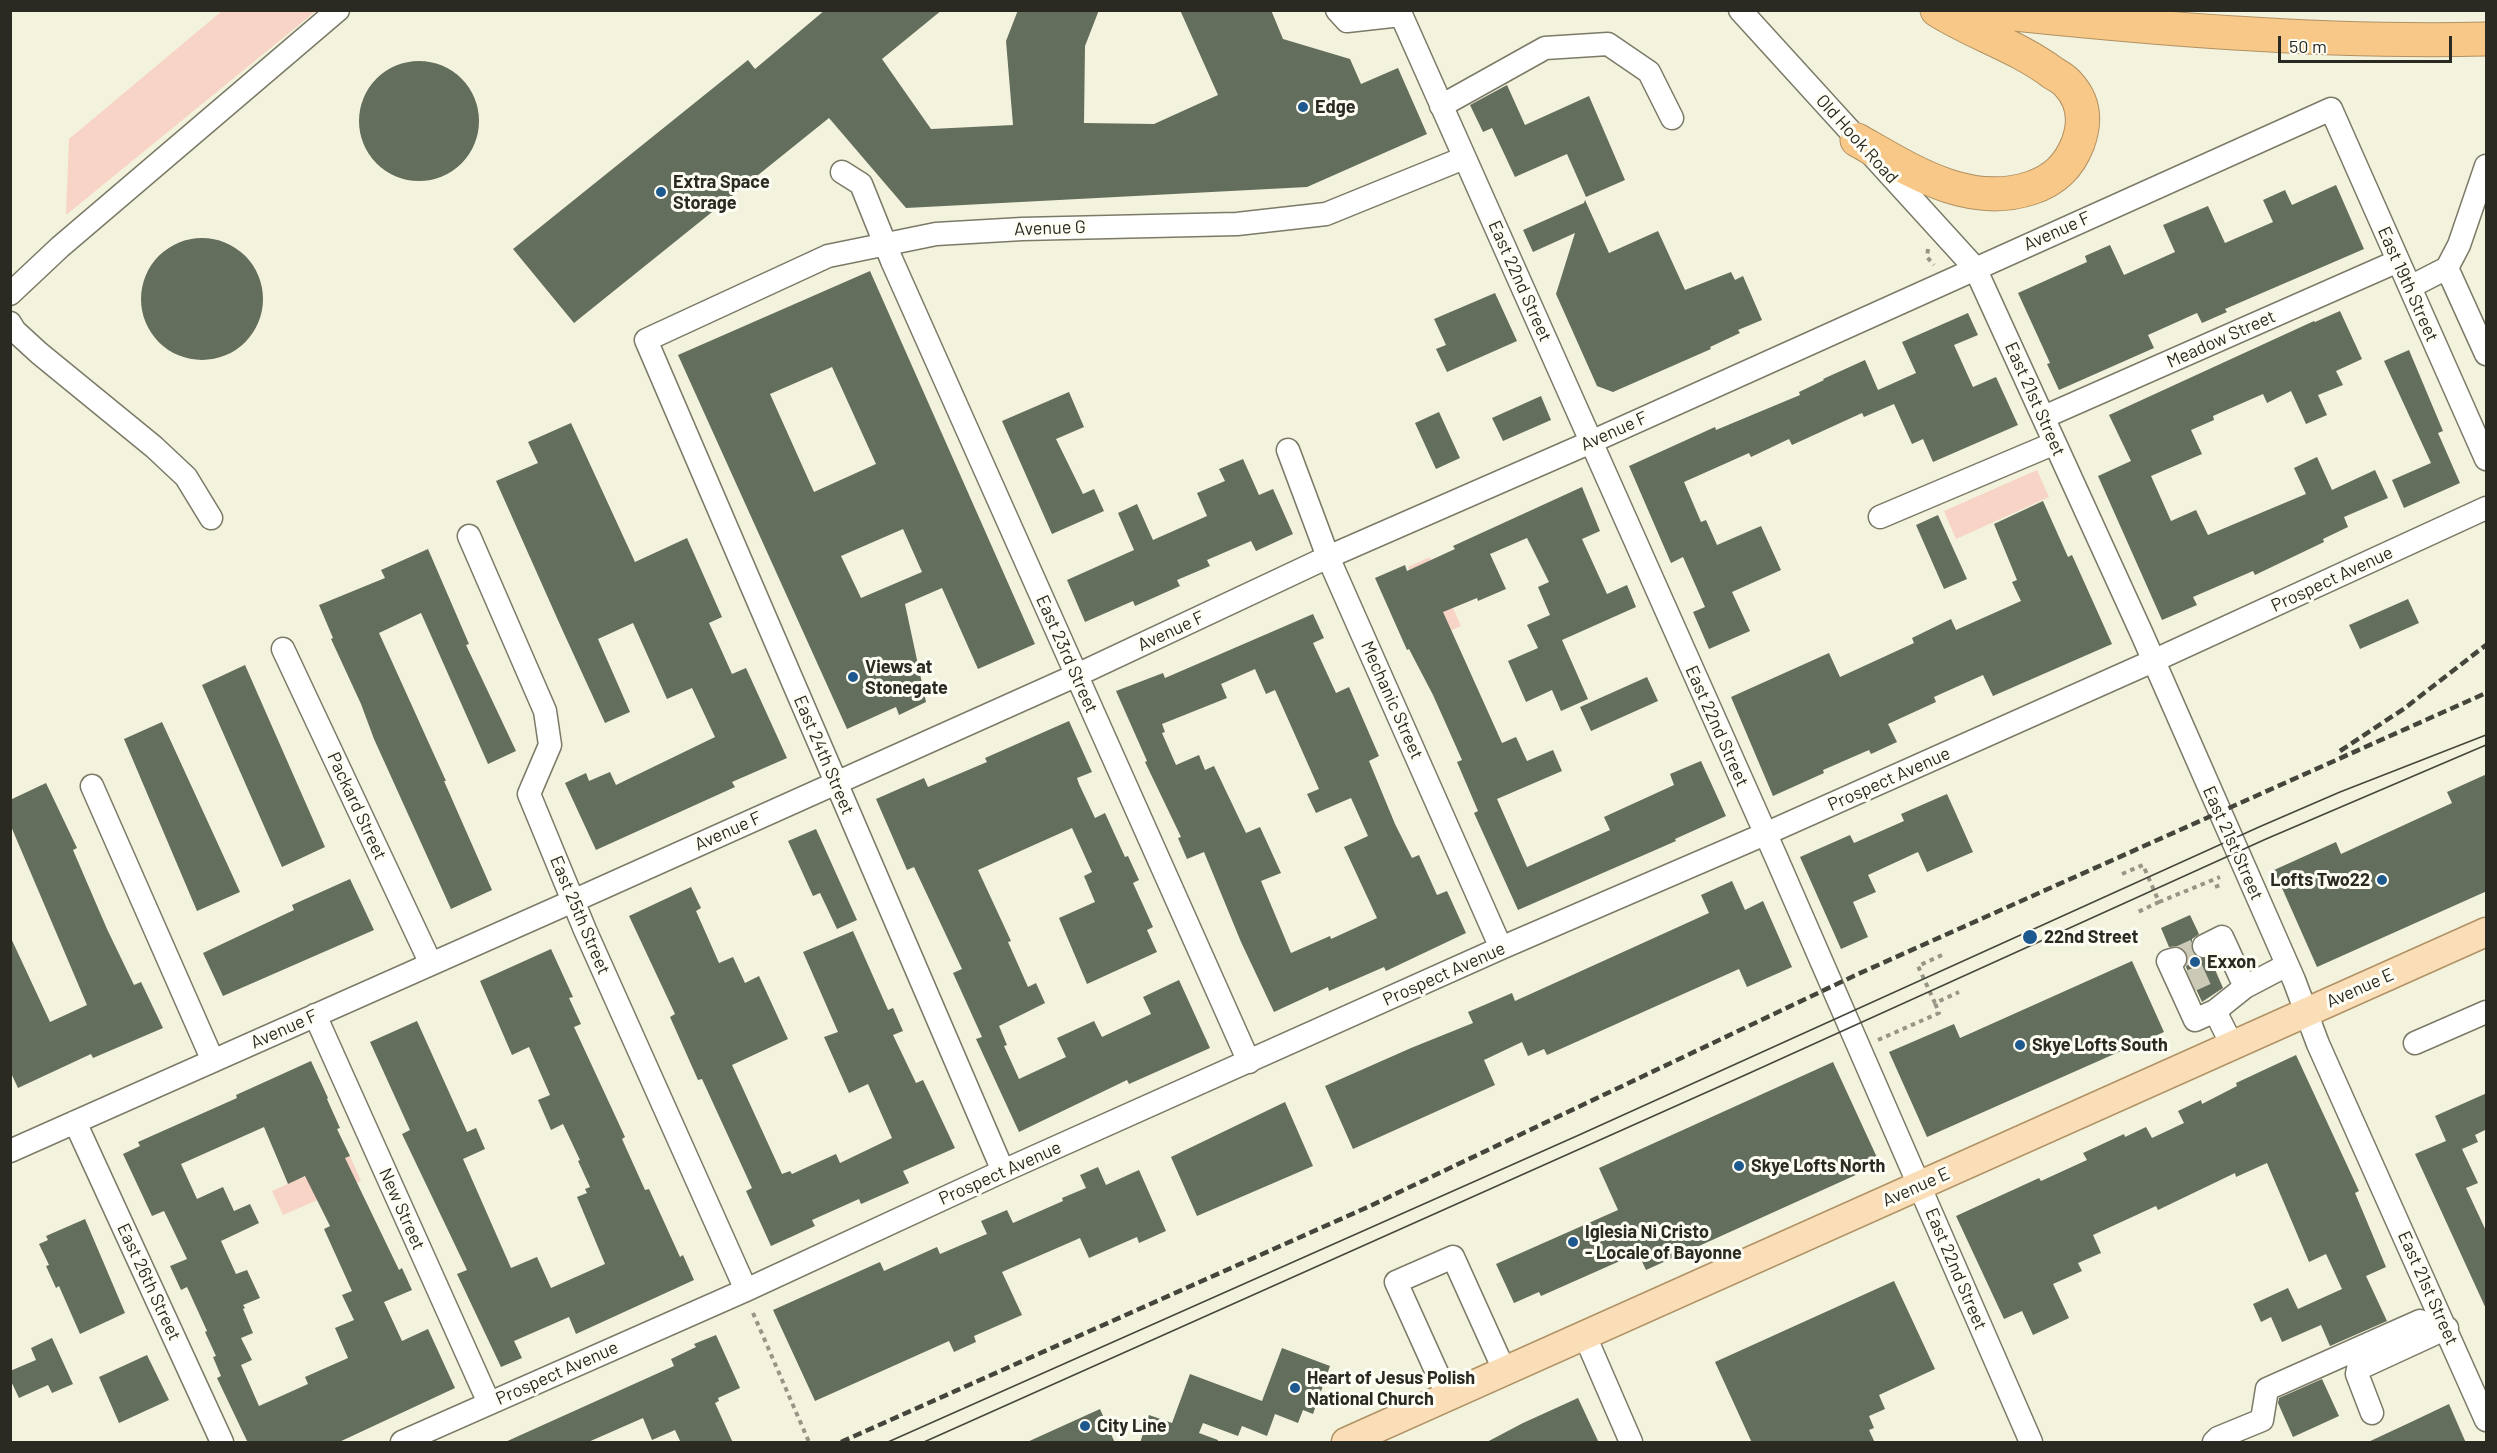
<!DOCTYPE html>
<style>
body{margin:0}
#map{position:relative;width:2497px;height:1453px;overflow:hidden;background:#f3f2dc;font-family:Barlow,sans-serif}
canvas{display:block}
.frame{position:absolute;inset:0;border:12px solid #2b2a22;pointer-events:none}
.scale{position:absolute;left:2278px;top:36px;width:174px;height:27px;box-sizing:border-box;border:3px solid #2b2a22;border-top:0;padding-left:8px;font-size:18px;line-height:21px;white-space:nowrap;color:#2b2a22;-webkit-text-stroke:4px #fffef5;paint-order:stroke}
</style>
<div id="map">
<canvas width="2497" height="1453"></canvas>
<div class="frame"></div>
<div class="scale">50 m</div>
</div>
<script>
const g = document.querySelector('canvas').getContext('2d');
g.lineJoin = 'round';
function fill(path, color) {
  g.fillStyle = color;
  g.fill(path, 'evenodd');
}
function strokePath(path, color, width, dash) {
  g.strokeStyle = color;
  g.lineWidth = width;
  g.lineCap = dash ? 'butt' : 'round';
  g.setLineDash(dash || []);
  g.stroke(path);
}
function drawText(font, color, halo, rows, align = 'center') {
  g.font = font + ' Barlow,sans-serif';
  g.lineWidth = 6;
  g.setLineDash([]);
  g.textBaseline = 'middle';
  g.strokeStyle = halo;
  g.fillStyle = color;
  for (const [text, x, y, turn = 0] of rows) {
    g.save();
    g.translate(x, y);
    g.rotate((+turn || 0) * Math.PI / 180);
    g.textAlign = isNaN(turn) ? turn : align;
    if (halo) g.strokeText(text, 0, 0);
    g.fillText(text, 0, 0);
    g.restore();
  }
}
const green = new Path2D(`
 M 222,11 L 316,11 L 66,215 L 69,139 Z
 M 2037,470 L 2049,497 L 1956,539 L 1944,511 Z
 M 1430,557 L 1461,626 L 1438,636 L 1408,567 Z
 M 350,1156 L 361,1181 L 283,1215 L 272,1191 Z`);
const building = new Path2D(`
 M 825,10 L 942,10 L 882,59 L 931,129 L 1013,125 L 1006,41 L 1018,10 L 1099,10 L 1085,46 L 1084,123 L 1154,124 L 1218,95 L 1180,10 L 1271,10 L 1283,39 L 1350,59 L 1361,84 L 1398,68 L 1427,134 L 1307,187 L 906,208 L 829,118 L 574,323 L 513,249 L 748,60 L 755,69 Z
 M359 121a60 60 0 1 1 120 0a60 60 0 1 1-120 0Z
 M 1507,85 L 1525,125 L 1589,96 L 1625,180 L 1586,197 L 1567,154 L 1515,177 L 1492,128 L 1483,132 L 1470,105 Z
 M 2336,185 L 2364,249 L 2225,309 L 2227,312 L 2202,323 L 2197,313 L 2148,335 L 2154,348 L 2059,390 L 2047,364 L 2050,363 L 2018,293 L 2087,262 L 2085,256 L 2110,245 L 2124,275 L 2175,252 L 2163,225 L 2208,206 L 2225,243 L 2273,222 L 2263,200 L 2285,190 L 2292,205 Z
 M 1585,200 L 1609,253 L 1658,231 L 1685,290 L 1731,272 L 1735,280 L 1743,276 L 1762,320 L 1738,330 L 1740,333 L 1710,347 L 1711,349 L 1613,392 L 1597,386 L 1556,294 L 1575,233 L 1533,252 L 1523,230 L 1584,203 Z
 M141 299a61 61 0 1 1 122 0a61 61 0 1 1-122 0Z
 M 870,271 L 1035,644 L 978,669 L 942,588 L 905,604 L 926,702 L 899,715 L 896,707 L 847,729 L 678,355 ZM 832,367 L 876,464 L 814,492 L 770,394 ZM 903,529 L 922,572 L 861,598 L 841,556 Z
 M 1495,293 L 1517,341 L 1447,372 L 1436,349 L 1446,345 L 1434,319 Z
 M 2340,311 L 2362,359 L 2336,371 L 2343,385 L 2318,395 L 2327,415 L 2306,424 L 2291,391 L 2267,403 L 2263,394 L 2213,416 L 2214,420 L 2191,430 L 2202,454 L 2151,476 L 2171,521 L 2196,510 L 2208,535 L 2306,494 L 2294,468 L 2317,457 L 2332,490 L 2375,470 L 2388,498 L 2344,517 L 2348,527 L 2323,539 L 2324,542 L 2255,575 L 2253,571 L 2193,597 L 2197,605 L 2162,620 L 2098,476 L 2131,461 L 2109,415 L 2314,321 L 2315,322 Z
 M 1968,313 L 1978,335 L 1954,345 L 1973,387 L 1996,377 L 2018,425 L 1933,462 L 1923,439 L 1912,444 L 1894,404 L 1864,417 L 1862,413 L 1792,445 L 1789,439 L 1751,457 L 1749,453 L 1684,482 L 1701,522 L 1706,520 L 1717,545 L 1761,526 L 1781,570 L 1732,592 L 1750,631 L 1709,649 L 1693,612 L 1705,607 L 1683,557 L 1671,563 L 1629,466 L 1715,427 L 1716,430 L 1800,395 L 1799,392 L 1824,380 L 1823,379 L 1865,360 L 1878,390 L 1916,373 L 1902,342 Z
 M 2409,350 L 2443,431 L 2438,433 L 2460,483 L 2404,508 L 2392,480 L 2431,463 L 2384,361 Z
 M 1069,392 L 1084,427 L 1056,439 L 1083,494 L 1094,489 L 1104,511 L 1052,534 L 1002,421 Z
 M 1541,396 L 1551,420 L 1503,441 L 1492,418 Z
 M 1439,412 L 1460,458 L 1436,469 L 1415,423 Z
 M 571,423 L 635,562 L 687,538 L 722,617 L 709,623 L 719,645 L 732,674 L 746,668 L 787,758 L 732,782 L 735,787 L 596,850 L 565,783 L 586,773 L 589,781 L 610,772 L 616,785 L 715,737 L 692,688 L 667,699 L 633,623 L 598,639 L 630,712 L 605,723 L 561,627 L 496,481 L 538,463 L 528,442 Z
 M 1243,459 L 1259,495 L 1273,489 L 1293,534 L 1256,551 L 1251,541 L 1207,560 L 1210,566 L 1177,580 L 1180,586 L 1135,606 L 1133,601 L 1085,622 L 1067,580 L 1134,550 L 1118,513 L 1137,504 L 1153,540 L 1207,516 L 1197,493 L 1225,481 L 1219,469 Z
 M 1582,487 L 1600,531 L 1582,539 L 1607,594 L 1627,585 L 1636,607 L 1562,640 L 1588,699 L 1561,711 L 1552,690 L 1526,702 L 1508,661 L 1538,648 L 1527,625 L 1550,615 L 1538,587 L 1549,582 L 1527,538 L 1490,554 L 1506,589 L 1478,601 L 1477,598 L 1443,612 L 1502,743 L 1516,737 L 1527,761 L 1553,750 L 1562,771 L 1497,799 L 1527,867 L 1610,830 L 1604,817 L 1674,785 L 1670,774 L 1701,761 L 1726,816 L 1675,839 L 1676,841 L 1518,910 L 1474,813 L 1478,811 L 1457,762 L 1462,760 L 1433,695 L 1409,649 L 1407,650 L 1375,578 L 1405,565 L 1407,571 L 1455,549 L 1453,546 Z
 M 2043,501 L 2068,557 L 2072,555 L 2112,644 L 1993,696 L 1983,675 L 1934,697 L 1936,702 L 1888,724 L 1897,742 L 1871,754 L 1869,750 L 1823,770 L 1824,773 L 1773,796 L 1731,697 L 1829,653 L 1840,677 L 1914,643 L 1912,638 L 1951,619 L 1956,630 L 2021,601 L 2012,582 L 2017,580 L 1994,524 Z
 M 1938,515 L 1967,579 L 1944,589 L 1916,525 Z
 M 428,549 L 469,644 L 466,645 L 516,751 L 488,764 L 421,613 L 379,633 L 446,781 L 444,781 L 492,890 L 451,909 L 374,739 L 361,704 L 331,639 L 333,638 L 319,605 L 385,578 L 381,570 Z
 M 2408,599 L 2419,623 L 2360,649 L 2349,625 Z
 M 1313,614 L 1324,638 L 1313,643 L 1336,693 L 1349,687 L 1379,756 L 1369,761 L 1395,824 L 1412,858 L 1419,855 L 1437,895 L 1447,891 L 1466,933 L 1386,971 L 1384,967 L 1329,991 L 1328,987 L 1274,1012 L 1241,942 L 1204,852 L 1187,859 L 1178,838 L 1181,837 L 1145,762 L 1147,761 L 1116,691 L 1163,673 L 1165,678 ZM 1255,669 L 1266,694 L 1275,690 L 1319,789 L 1307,794 L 1316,813 L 1351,798 L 1368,836 L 1344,847 L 1377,918 L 1331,939 L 1330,936 L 1291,953 L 1261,881 L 1281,873 L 1260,827 L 1246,833 L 1214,766 L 1205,770 L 1199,755 L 1176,765 L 1162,733 L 1165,732 L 1162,724 L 1227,698 L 1221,684 Z
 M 245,665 L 325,847 L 282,867 L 202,685 Z
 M 1647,677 L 1658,701 L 1591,731 L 1580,707 Z
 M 1069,721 L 1092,772 L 1077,778 L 1079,784 L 1095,818 L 1105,813 L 1125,857 L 1128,856 L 1139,880 L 1133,883 L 1153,927 L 1147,930 L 1157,952 L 1087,984 L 1059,918 L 1095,902 L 1084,876 L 1092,872 L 1072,828 L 978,870 L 1011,941 L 1008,942 L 1028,987 L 1036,983 L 1045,1003 L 999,1026 L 1007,1045 L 1004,1046 L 1019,1079 L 1066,1057 L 1057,1038 L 1094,1021 L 1102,1037 L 1151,1014 L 1143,997 L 1179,980 L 1210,1048 L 1129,1084 L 1127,1080 L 1019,1132 L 976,1039 L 982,1037 L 953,973 L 962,969 L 914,867 L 907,870 L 876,799 L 924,778 L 928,787 L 987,762 L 985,758 Z
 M 162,722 L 240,892 L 197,911 L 124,739 Z
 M 2487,774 L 2487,891 L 2317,967 L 2274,870 L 2336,842 L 2341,854 L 2452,803 L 2447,792 Z
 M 46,783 L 77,848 L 73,850 L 107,929 L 134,985 L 141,982 L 163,1028 L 93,1058 L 91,1054 L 18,1088 L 10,1071 L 10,936 L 50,1022 L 87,1005 L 10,824 L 10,800 Z
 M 1947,794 L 1973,852 L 1927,872 L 1918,852 L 1868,875 L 1876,892 L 1853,902 L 1868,937 L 1841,949 L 1800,857 L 1850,835 L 1854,843 L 1904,821 L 1901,814 Z
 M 816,829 L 857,920 L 837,929 L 820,893 L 813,896 L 788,841 Z
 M 350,879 L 374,930 L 223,996 L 203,953 L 294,910 L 292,905 Z
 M 1732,881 L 1745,910 L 1763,901 L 1792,967 L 1747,987 L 1739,969 L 1547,1055 L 1544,1049 L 1528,1056 L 1522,1042 L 1484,1060 L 1495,1085 L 1353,1149 L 1325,1086 L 1411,1048 L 1473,1023 L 1468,1012 L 1489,1003 L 1512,993 L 1515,1001 L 1709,913 L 1701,895 Z
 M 691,887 L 701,908 L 696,911 L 719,963 L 733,957 L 745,983 L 759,976 L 788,1039 L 732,1065 L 782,1174 L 790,1171 L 792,1174 L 836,1154 L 840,1163 L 892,1138 L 868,1084 L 849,1093 L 824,1037 L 838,1032 L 803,952 L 853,931 L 888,1010 L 893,1008 L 903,1031 L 893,1035 L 916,1083 L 923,1080 L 955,1148 L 903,1171 L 909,1183 L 861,1204 L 859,1199 L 812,1220 L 815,1226 L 771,1246 L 746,1191 L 752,1188 L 702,1079 L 698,1080 L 670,1017 L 675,1014 L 629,916 Z
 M 2190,915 L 2199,934 L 2192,939 L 2192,951 L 2197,958 L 2210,958 L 2223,988 L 2202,1002 L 2186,967 L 2188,955 L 2179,946 L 2169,947 L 2161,928 Z
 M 551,949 L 573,997 L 569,998 L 581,1024 L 574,1027 L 625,1137 L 622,1139 L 645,1190 L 649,1189 L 680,1257 L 683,1255 L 694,1280 L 576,1334 L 569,1317 L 514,1341 L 522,1358 L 501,1367 L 457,1274 L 467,1270 L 402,1134 L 410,1130 L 370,1042 L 417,1021 L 467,1132 L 476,1128 L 485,1149 L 463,1159 L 511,1268 L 537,1257 L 551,1288 L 605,1264 L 577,1197 L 587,1193 L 585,1189 L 590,1187 L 578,1161 L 580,1160 L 563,1124 L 551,1130 L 538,1100 L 550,1095 L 529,1047 L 512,1055 L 480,981 Z
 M 2132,961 L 2164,1032 L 1927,1137 L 1889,1052 L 1954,1024 L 1960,1038 Z
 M 2296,1055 L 2359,1191 L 2355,1193 L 2386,1267 L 2366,1276 L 2387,1321 L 2330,1346 L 2321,1325 L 2282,1342 L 2271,1317 L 2261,1322 L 2253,1304 L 2288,1288 L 2298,1309 L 2342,1289 L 2326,1254 L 2309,1262 L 2267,1163 L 2236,1177 L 2235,1173 L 2158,1210 L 2156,1206 L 2093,1235 L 2101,1253 L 2078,1263 L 2082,1271 L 2053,1284 L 2069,1318 L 2033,1335 L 2022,1311 L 2004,1319 L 1956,1216 L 2039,1178 L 2041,1181 L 2087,1160 L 2083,1153 L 2124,1134 L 2125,1137 L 2146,1127 L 2152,1138 L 2184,1123 L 2178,1111 L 2201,1100 L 2202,1104 L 2237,1086 L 2236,1083 Z
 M 311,1061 L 328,1098 L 327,1099 L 340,1128 L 337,1129 L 350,1156 L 345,1158 L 399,1270 L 402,1268 L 412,1290 L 384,1302 L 402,1341 L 428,1329 L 455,1388 L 337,1443 L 248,1443 L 217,1378 L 221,1376 L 213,1357 L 216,1356 L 205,1332 L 207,1331 L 187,1287 L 181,1290 L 170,1266 L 187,1259 L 164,1211 L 152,1216 L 123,1154 L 140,1146 L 138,1142 L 237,1098 L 236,1095 ZM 264,1127 L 288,1184 L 305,1176 L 330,1226 L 324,1229 L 352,1291 L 342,1295 L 354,1320 L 335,1328 L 348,1358 L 305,1377 L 308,1384 L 259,1406 L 241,1365 L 252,1360 L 241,1338 L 253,1333 L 243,1309 L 245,1308 L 243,1305 L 260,1298 L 247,1270 L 236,1274 L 221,1241 L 259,1223 L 250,1204 L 234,1211 L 223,1187 L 197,1199 L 181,1164 Z
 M 1833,1062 L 1880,1164 L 1646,1270 L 1638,1253 L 1541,1296 L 1539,1292 L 1514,1303 L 1496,1264 L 1618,1210 L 1599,1168 Z
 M 2487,1093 L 2487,1129 L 2475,1135 L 2478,1142 L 2462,1149 L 2478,1183 L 2466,1188 L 2487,1233 L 2487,1311 L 2415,1154 L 2446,1141 L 2435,1116 Z
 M 1285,1102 L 1313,1166 L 1197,1216 L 1171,1157 Z
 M 1098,1167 L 1106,1185 L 1139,1170 L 1166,1231 L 1139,1243 L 1137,1237 L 1089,1258 L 1080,1238 L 1002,1272 L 1022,1315 L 974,1336 L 976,1342 L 954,1352 L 949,1341 L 815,1401 L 773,1310 L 880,1262 L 884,1271 L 937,1247 L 940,1254 L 987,1234 L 981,1221 L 1007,1210 L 1013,1223 L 1063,1201 L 1062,1198 L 1086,1188 L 1080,1175 Z
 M 85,1219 L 125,1313 L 80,1334 L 59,1286 L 56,1288 L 46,1266 L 49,1265 L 39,1244 L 48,1240 L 46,1236 Z
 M 1894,1281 L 1935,1369 L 1879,1395 L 1885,1409 L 1869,1416 L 1874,1428 L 1869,1430 L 1875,1443 L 1752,1443 L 1715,1362 Z
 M 716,1335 L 740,1388 L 718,1398 L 719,1401 L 715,1403 L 733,1443 L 681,1443 L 675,1430 L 652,1440 L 643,1418 L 586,1443 L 503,1443 L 674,1366 L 671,1359 L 696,1347 L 694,1344 Z
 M 52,1338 L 73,1384 L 52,1393 L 48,1385 L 19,1398 L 10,1379 L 10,1371 L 36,1360 L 31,1348 Z
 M 1282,1348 L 1330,1366 L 1313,1414 L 1303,1410 L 1298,1423 L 1275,1414 L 1267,1436 L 1242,1426 L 1238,1436 L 1203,1423 L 1199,1433 L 1218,1440 L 1218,1443 L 1140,1443 L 1149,1415 L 1172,1423 L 1190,1374 L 1262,1401 Z
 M 147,1355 L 169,1400 L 119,1423 L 99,1377 Z
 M 2322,1379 L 2339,1416 L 2293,1437 L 2278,1403 L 2279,1398 Z
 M 1578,1398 L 1599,1443 L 1485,1443 L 1523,1423 Z
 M 2449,1404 L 2466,1443 L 2366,1443 L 2409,1423 Z
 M 1100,1409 L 1115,1443 L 1025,1443 Z`);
const minorTunnel = new Path2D(`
 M 2175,959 L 2204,946
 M 2186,983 L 2215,970`);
const path = new Path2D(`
 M 1928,249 L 1927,257 L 1934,265
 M 2122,874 L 2143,865 L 2159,902 L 2138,912
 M 2215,887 L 2223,884
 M 2159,902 L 2220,877
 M 1942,955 L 1918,966 L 1935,1003 L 1959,992
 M 1878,1040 L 1939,1013 L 1935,1003
 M 753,1313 L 809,1442`);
const minor = new Path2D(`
 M 1337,10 L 1347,21 L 1401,15
 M 1399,10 L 1776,857 L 2031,1442
 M 1740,10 L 1975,268 L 2142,634 L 2294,980 L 2318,1044 L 2486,1420
 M 1441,106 L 1545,48 L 1608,44 L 1649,72 L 1672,118
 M 842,172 L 861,184 L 892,261 L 1249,1062
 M 2447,268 L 2486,354
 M 2410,287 L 2447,268 L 2459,245 L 2486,166
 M 10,294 L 60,247 L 338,10
 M 10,323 L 15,331 L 39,353 L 154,447 L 186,477 L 211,518
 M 2044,417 L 2398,261
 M 1288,450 L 1328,557 L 1501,948
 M 1880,517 L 2055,443
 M 469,536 L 545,711 L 550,745 L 529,794 L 585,930 L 746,1290
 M 283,649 L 431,964
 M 92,786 L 213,1061
 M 2204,946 L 2222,937 L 2245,987
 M 2175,959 L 2168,961 L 2195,1020 L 2215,1011 L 2232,1045
 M 2215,1011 L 2245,987 L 2287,965
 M 315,1015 L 489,1403
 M 2415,1043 L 2486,1012
 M 75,1122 L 222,1442
 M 10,1151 L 573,901 L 1077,675 L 1328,557 L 1591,442 L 2331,109 L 2486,459
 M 1003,1171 L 646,340 L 828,256 L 936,234 L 1022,229 L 1237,224 L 1326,214 L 1464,158
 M 1585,1336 L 1631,1442
 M 1448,1397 L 1396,1282 L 1453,1257 L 1505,1372
 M 2372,1413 L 2357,1374 L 2358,1369 L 2447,1328
 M 402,1442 L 746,1290 L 1003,1171 L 1501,948 L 1765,834 L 2153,661 L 2486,508
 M 2214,1442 L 2218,1438 L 2262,1420 L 2267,1389 L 2420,1321`);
const major = new Path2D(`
 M 1346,1442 L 2486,932`);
const highway = new Path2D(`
 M 1976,10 C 2145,28 2316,43 2486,39
 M 1857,140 C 1910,170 1968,209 2031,188 C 2055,180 2069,166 2078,143 C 2086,121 2084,101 2068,84 C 2064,79 2058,76 2053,73 C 2017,46 1975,34 1937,10`);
const tram = new Path2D(`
 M 888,1442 L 1579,1135 L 2259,827 L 2340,792 L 2486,735
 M 924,1442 L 1743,1076 L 2266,839 L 2486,745`);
const rail = new Path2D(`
 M 2340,751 L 2405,708 L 2486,645
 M 841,1442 L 1370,1206 L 1858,974 L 2486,693`);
const markers = [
 [1303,107,6,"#1d588f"],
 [661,192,6,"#1d588f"],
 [853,677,6,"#1d588f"],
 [2382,880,6,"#1d588f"],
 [2030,937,8,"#1d588f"],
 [2195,962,6,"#1d588f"],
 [2020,1045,6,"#1d588f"],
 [1739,1166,6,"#1d588f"],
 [1573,1242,6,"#1d588f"],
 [1295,1388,6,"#1d588f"],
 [1085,1426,6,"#1d588f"]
];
const poiNames = [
 ["Edge",1315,107],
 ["Extra Space",673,182],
 ["Storage",673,203],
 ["Views at",865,667],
 ["Stonegate",865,688],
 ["Lofts Two22",2370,880,"right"],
 ["22nd Street",2044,937],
 ["Exxon",2207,962],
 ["Skye Lofts South",2032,1045],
 ["Skye Lofts North",1751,1166],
 ["Iglesia Ni Cristo",1585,1232],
 ["- Locale of Bayonne",1585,1253],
 ["Heart of Jesus Polish",1307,1378],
 ["National Church",1307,1399],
 ["City Line",1097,1426]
];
const streetNames = [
 ["Old Hook Road",1857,139,48],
 ["Avenue G",1050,228,-2],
 ["Avenue F",2057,231,-24],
 ["East 22nd Street",1520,281,66],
 ["East 19th Street",2408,284,66],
 ["Meadow Street",2221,339,-24],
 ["East 21st Street",2035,399,66],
 ["Avenue F",1614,431,-24],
 ["Prospect Avenue",2332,579,-25],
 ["Avenue F",1171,631,-25],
 ["East 23rd Street",1067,654,66],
 ["Mechanic Street",1392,700,66],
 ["East 22nd Street",1717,726,66],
 ["East 24th Street",824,755,67],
 ["Prospect Avenue",1889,779,-24],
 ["Packard Street",357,806,65],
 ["Avenue F",728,831,-24],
 ["East 21st Street",2233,843,66],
 ["East 25th Street",580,915,67],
 ["Prospect Avenue",1444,974,-24],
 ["Avenue E",2360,988,-24],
 ["Avenue F",284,1029,-24],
 ["Prospect Avenue",1000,1173,-24],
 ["Avenue E",1916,1187,-24],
 ["New Street",402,1209,66],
 ["East 22nd Street",1956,1269,67],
 ["East 26th Street",149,1282,65],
 ["East 21st Street",2428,1288,66],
 ["Prospect Avenue",557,1373,-24]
];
fill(green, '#f7d4c5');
fill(building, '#646e5d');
strokePath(minorTunnel, '#cbcab7', 22, [22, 11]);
strokePath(minor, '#7b7a67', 25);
strokePath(major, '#b09164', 31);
strokePath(highway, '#b09164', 35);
strokePath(path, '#979686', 4, [4.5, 4.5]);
strokePath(minor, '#fff', 22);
strokePath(major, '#fadeb7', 28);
strokePath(highway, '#f7c887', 33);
strokePath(tram, '#46453b', 1.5);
strokePath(rail, '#46453b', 4.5, [9, 4.5]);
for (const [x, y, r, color] of markers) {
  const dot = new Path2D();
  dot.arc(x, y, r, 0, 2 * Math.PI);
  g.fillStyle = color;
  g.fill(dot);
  strokePath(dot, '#fffef5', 2);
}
drawText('bold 18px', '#2b2a22', '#fffef5', poiNames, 'left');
drawText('18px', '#2b2a22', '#fffef5', streetNames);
</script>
